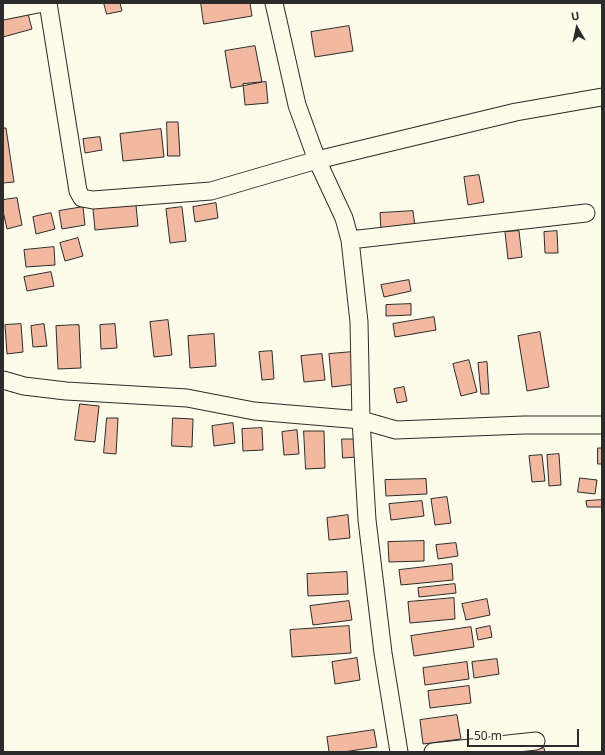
<!DOCTYPE html>
<style>
body{margin:0}
#map{position:relative;width:605px;height:755px;overflow:hidden;background:#fdfbea;font-family:"Noto Sans",sans-serif}
canvas{display:block}
.frame{position:absolute;inset:0;border:4px solid #2b2b2b;pointer-events:none}
.north{position:absolute;left:557px;top:8px;width:40px;height:40px;-webkit-text-stroke:3px #fdfbea;paint-order:stroke;rotate:351deg;font-size:11px;font-weight:700;line-height:16px;text-align:center;color:#2b2b2b}
.north::after{content:'';display:block;margin:auto;width:14px;height:18px;background:#2b2b2b;clip-path:polygon(50% 0,100% 100%,50% 72%,0 100%)}
.scale{position:absolute;left:467px;top:729px;width:112px;height:18px;box-sizing:border-box;border:2px solid #2b2b2b;border-top:0;padding-left:5px;font-size:12px;line-height:14px;white-space:nowrap;color:#2b2b2b;-webkit-text-stroke:3px #fdfbea;paint-order:stroke}
</style>
<div id="map">
<canvas width="605" height="755"></canvas>
<div class="frame"></div>
<div class="north">U</div>
<div class="scale">50 m</div>
</div>
<script>
const g = document.querySelector('canvas').getContext('2d');
g.lineJoin = 'round';
function fill(path, color) {
  g.fillStyle = color;
  g.fill(path, 'evenodd');
}
function strokePath(path, color, width, dash) {
  g.strokeStyle = color;
  g.lineWidth = width;
  g.lineCap = dash ? 'butt' : 'round';
  g.setLineDash(dash || []);
  g.stroke(path);
}
const building = new Path2D(`
 M 104,3 L 120,3 L 122,11 L 107,14 Z
 M 201,3 L 250,3 L 252,16 L 204,24 Z
 M 27,10 L 32,29 L 3,37 L 3,16 Z
 M 349,26 L 353,51 L 315,57 L 311,32 Z
 M 255,46 L 262,82 L 231,88 L 225,51 Z
 M 266,82 L 268,103 L 245,105 L 243,84 Z
 M 167,122 L 178,122 L 180,156 L 168,156 Z
 M 3,128 L 6,128 L 14,182 L 3,183 Z
 M 161,129 L 164,157 L 123,161 L 120,134 Z
 M 100,137 L 102,150 L 85,153 L 83,139 Z
 M 479,175 L 484,202 L 468,205 L 464,177 Z
 M 17,198 L 22,225 L 7,229 L 3,211 L 3,200 Z
 M 216,203 L 218,218 L 195,222 L 193,207 Z
 M 136,205 L 138,226 L 95,230 L 93,209 Z
 M 83,207 L 85,225 L 62,229 L 59,211 Z
 M 182,207 L 186,241 L 170,243 L 166,209 Z
 M 413,211 L 415,227 L 381,230 L 380,213 Z
 M 51,213 L 55,229 L 36,234 L 33,217 Z
 M 519,231 L 522,257 L 508,259 L 505,232 Z
 M 557,231 L 558,253 L 545,253 L 544,232 Z
 M 78,238 L 83,256 L 65,261 L 60,243 Z
 M 54,247 L 55,265 L 26,267 L 24,250 Z
 M 51,272 L 54,286 L 27,291 L 24,277 Z
 M 409,280 L 411,291 L 384,297 L 381,285 Z
 M 411,304 L 411,315 L 386,316 L 386,305 Z
 M 434,317 L 436,330 L 395,337 L 393,324 Z
 M 168,320 L 172,355 L 154,357 L 150,322 Z
 M 21,324 L 23,352 L 7,354 L 5,325 Z
 M 44,324 L 47,346 L 33,347 L 31,326 Z
 M 115,324 L 117,348 L 101,349 L 100,325 Z
 M 79,325 L 81,368 L 58,369 L 56,326 Z
 M 540,332 L 549,387 L 527,391 L 518,336 Z
 M 214,334 L 216,366 L 190,368 L 188,336 Z
 M 272,351 L 274,379 L 262,380 L 259,352 Z
 M 353,352 L 356,384 L 332,387 L 329,354 Z
 M 322,354 L 325,380 L 304,382 L 301,356 Z
 M 469,360 L 477,392 L 461,396 L 453,364 Z
 M 487,362 L 489,394 L 481,394 L 478,363 Z
 M 404,387 L 407,401 L 397,403 L 394,389 Z
 M 80,404 L 99,406 L 95,442 L 75,440 Z
 M 107,418 L 118,418 L 116,454 L 104,453 Z
 M 173,418 L 193,419 L 192,447 L 172,446 Z
 M 233,423 L 235,443 L 214,446 L 212,426 Z
 M 262,428 L 263,450 L 243,451 L 242,429 Z
 M 297,430 L 299,454 L 284,455 L 282,432 Z
 M 304,431 L 324,431 L 325,468 L 306,469 Z
 M 342,439 L 356,439 L 356,457 L 343,458 Z
 M 598,448 L 602,448 L 602,464 L 598,464 Z
 M 559,454 L 561,485 L 549,486 L 547,455 Z
 M 542,455 L 545,481 L 532,482 L 529,456 Z
 M 580,478 L 597,480 L 595,494 L 578,492 Z
 M 426,479 L 427,494 L 386,496 L 385,480 Z
 M 447,497 L 451,523 L 435,525 L 431,499 Z
 M 602,500 L 602,507 L 587,507 L 586,501 Z
 M 422,501 L 424,516 L 391,520 L 389,504 Z
 M 348,515 L 350,538 L 329,540 L 327,518 Z
 M 424,541 L 424,561 L 389,562 L 388,542 Z
 M 456,543 L 458,556 L 438,559 L 436,545 Z
 M 452,564 L 453,580 L 401,585 L 399,570 Z
 M 347,572 L 348,594 L 308,596 L 307,574 Z
 M 455,584 L 456,593 L 419,597 L 418,588 Z
 M 454,598 L 455,619 L 410,623 L 408,602 Z
 M 487,599 L 490,615 L 466,620 L 462,604 Z
 M 349,601 L 352,620 L 313,625 L 310,606 Z
 M 349,626 L 351,653 L 292,657 L 290,630 Z
 M 490,626 L 492,637 L 478,640 L 476,629 Z
 M 471,627 L 474,647 L 414,656 L 411,636 Z
 M 357,658 L 360,680 L 335,684 L 332,662 Z
 M 497,659 L 499,674 L 474,678 L 472,662 Z
 M 467,662 L 469,679 L 425,685 L 423,668 Z
 M 469,686 L 471,703 L 430,708 L 428,691 Z
 M 457,715 L 461,739 L 423,744 L 420,720 Z
 M 374,730 L 377,747 L 343,752 L 329,752 L 327,737 Z
 M 544,748 L 545,752 L 528,752 L 528,751 Z`);
const minor = new Path2D(`
 M 48,3 L 78,191 L 82,198 L 93,200 L 211,191 L 317,160 L 516,112 L 602,97
 M 274,3 L 297,105 L 317,160 L 344,218 L 350,240 L 359,322 L 361,420 L 367,520 L 383,653 L 399,752
 M 3,11 L 43,3
 M 350,240 L 586,213
 M 3,380 L 24,386 L 66,391 L 187,398 L 254,411 L 361,420 L 396,430 L 524,425 L 602,425
 M 433,752 L 536,741`);
fill(building, '#f2b8a0');
strokePath(building, '#2b2b2b', 1);
strokePath(minor, '#2b2b2b', 19);
strokePath(minor, '#fdfbea', 17);
</script>
